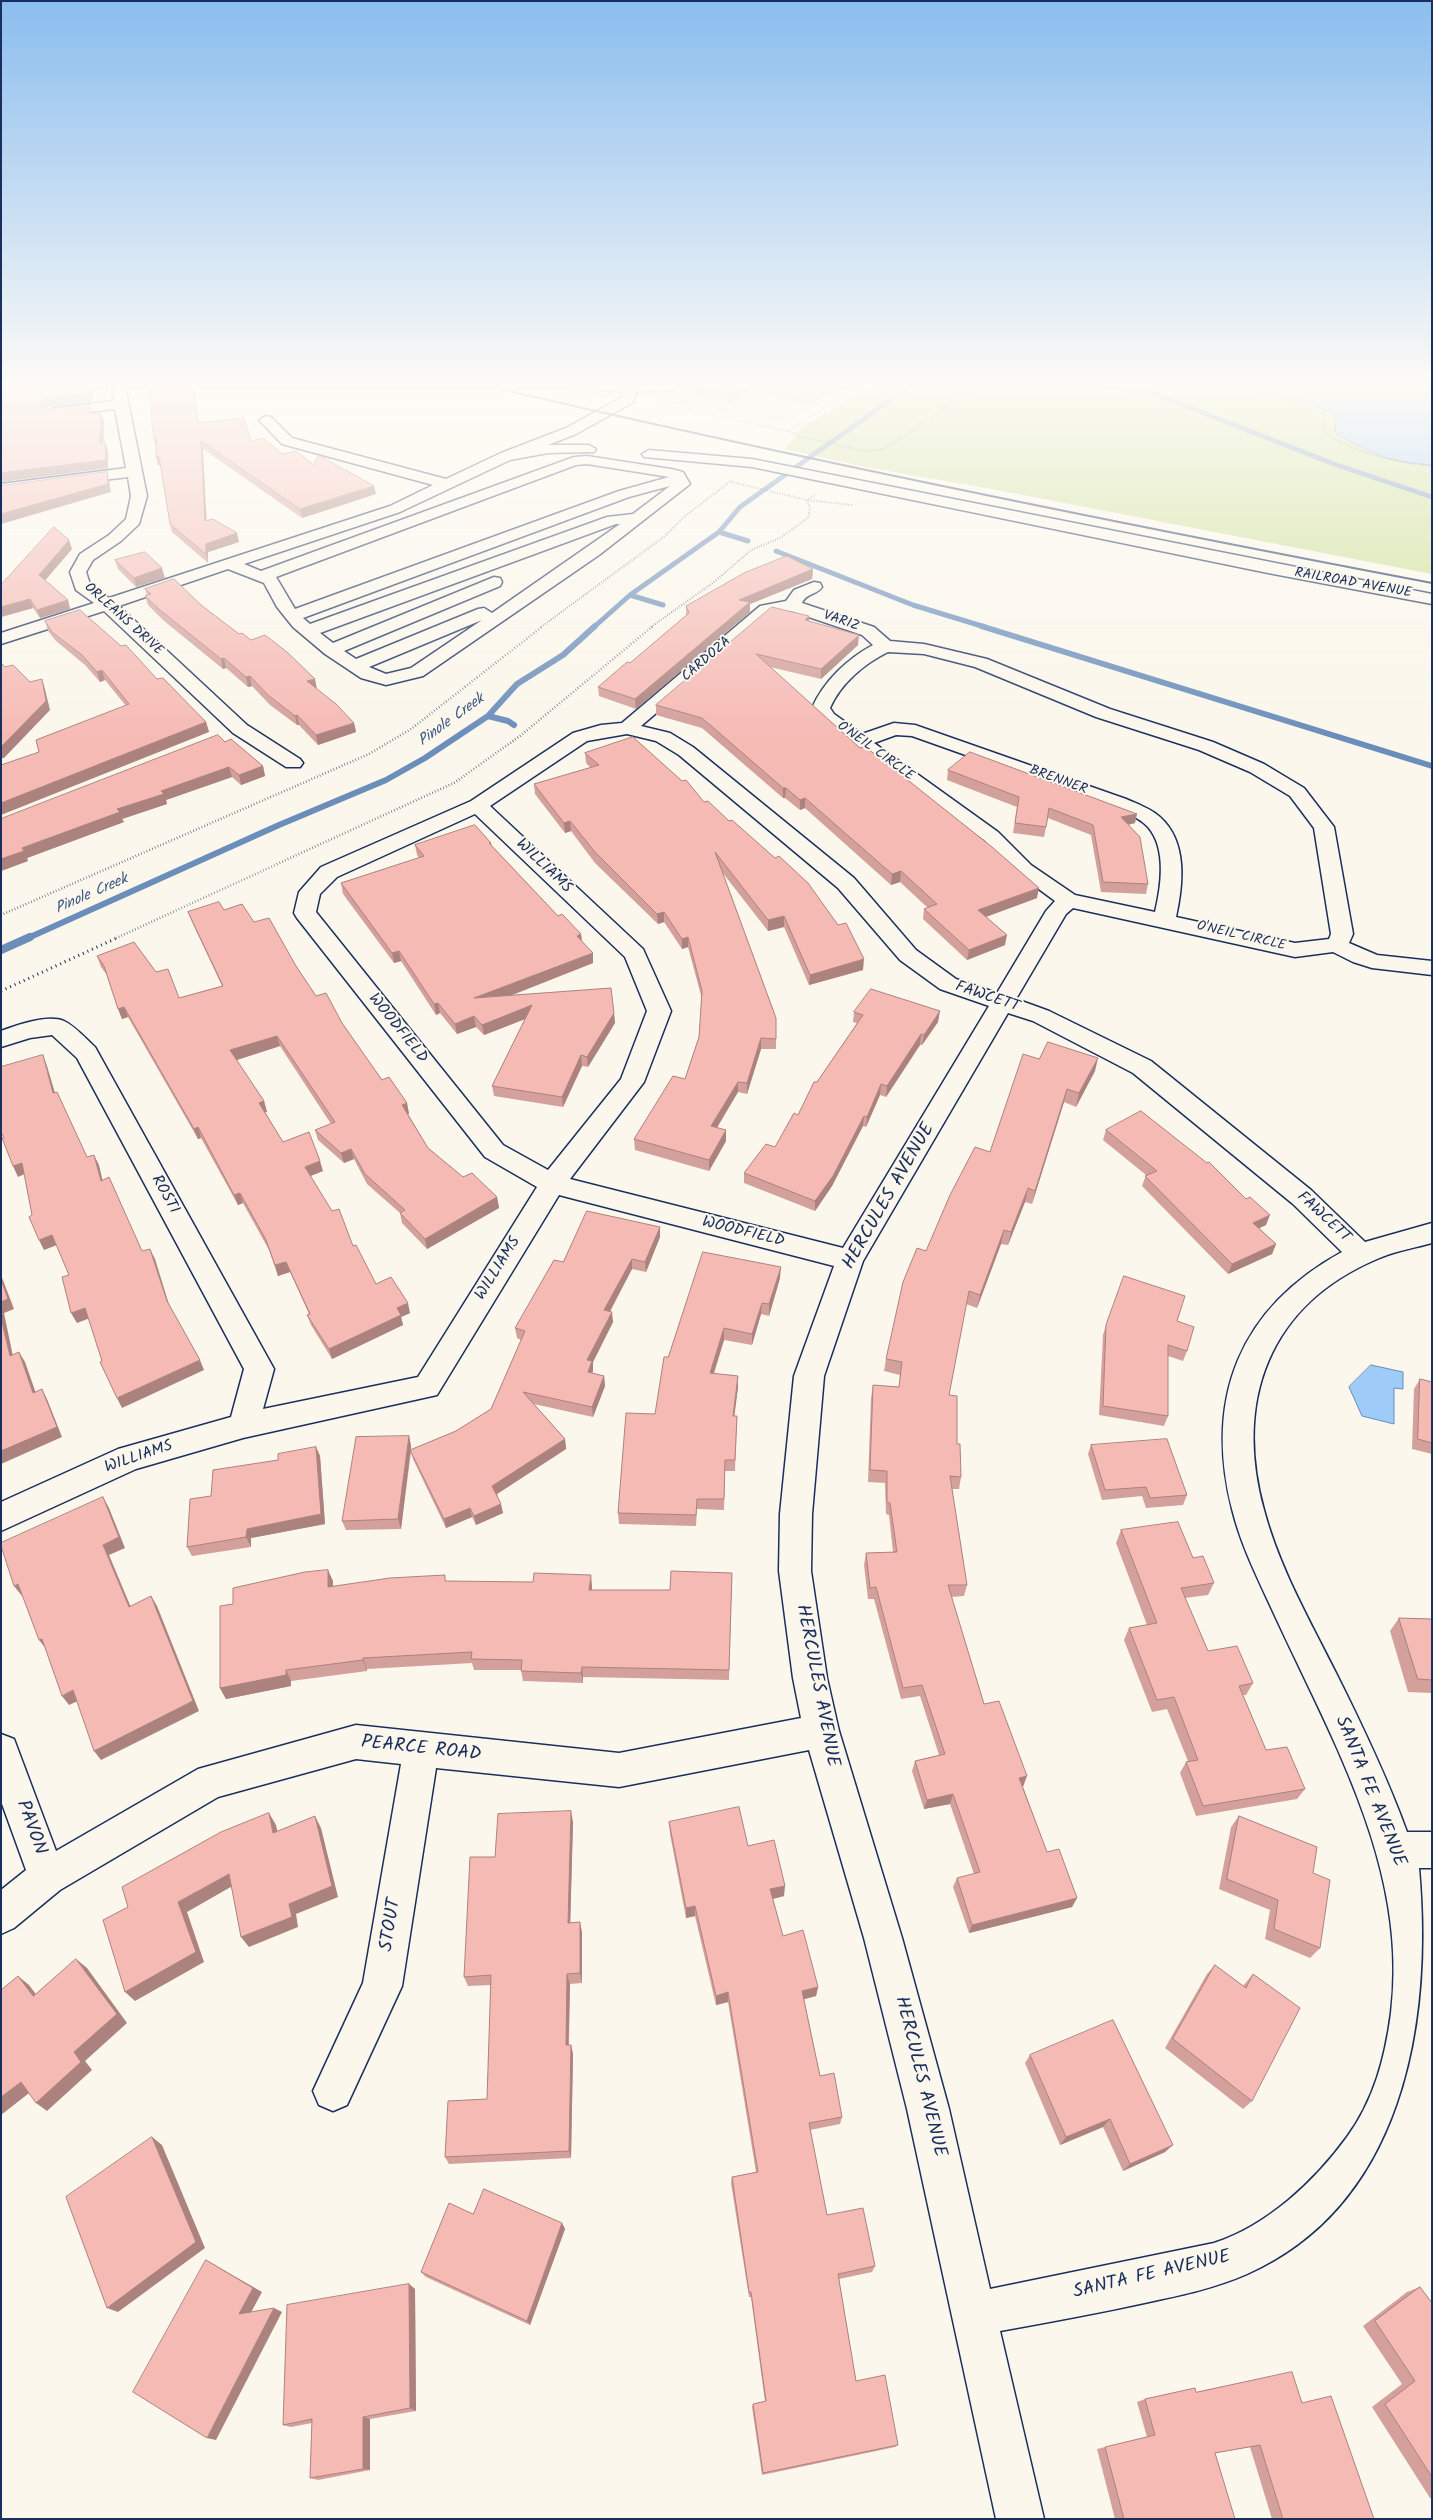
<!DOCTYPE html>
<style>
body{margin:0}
#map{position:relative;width:1433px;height:2520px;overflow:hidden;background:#fbf7ec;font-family:Kalam,sans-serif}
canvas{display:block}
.frame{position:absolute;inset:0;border:2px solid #1b2f5e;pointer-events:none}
</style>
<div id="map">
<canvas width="1433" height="2520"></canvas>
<div class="frame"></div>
</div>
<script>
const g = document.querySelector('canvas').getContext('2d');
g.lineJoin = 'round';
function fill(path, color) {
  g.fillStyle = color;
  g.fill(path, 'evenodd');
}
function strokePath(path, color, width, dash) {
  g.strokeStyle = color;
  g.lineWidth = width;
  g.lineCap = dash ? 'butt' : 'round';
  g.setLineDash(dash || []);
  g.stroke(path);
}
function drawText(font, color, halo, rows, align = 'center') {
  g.font = font + ' Kalam,sans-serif';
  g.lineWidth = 4;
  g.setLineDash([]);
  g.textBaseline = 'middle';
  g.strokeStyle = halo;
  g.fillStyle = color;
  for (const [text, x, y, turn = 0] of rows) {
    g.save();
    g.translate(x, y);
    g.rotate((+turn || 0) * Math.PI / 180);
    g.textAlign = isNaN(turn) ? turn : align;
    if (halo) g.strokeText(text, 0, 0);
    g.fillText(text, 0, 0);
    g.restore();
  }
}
const built = new Path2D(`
 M 619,386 L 846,386 L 816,406 L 780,422 L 763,423 L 617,391 Z`);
const green = new Path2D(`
 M 549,386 L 617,386 L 615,392 L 605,399 Z
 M 871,386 L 1432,386 L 1432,574 L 997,490 L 865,467 L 785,449 L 803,426 Z`);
const water = new Path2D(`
 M 779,386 L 836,386 L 811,403 L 767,394 Z
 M 1267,386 L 1432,386 L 1432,465 C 1389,462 1372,454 1335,433 L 1336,416 L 1307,401 Z
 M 1371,1365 L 1403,1372 L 1403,1389 L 1394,1388 L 1394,1424 L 1362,1416 L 1349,1387 Z`);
const streamFar2 = new Path2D(`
 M 1098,386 L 1150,392 L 1334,464 L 1432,497
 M 719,532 L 748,541
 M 776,551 L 913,605 L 985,627
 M 630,595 L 663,605
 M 594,627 L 630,595 L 719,532 L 740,507 L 910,386`);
const streamFar1 = new Path2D(`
 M 981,626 L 1432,766
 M 488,716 L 508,721 L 514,725
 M 28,938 L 279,825 L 386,780 L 425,758 L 488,716 L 517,684 L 563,655 L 595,626`);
const stream = new Path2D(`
 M 1,950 L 30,937`);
const pathFar2 = new Path2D(`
 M 1230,386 C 1263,392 1295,397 1325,415 L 1324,432 C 1357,454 1393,462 1432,466
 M 671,406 L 788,431 L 859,386
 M 788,431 L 803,437 L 865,451 L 884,449 L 912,431 L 920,423 L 931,419 L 943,408 L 982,386
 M 731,482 L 807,500 L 852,505
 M 541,627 L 665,536 L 684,517 L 732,480
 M 651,627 L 714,582 L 751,550 L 780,538 L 805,520 L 809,516 L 810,508 L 807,500 L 815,495`);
const pathFar1 = new Path2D(`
 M 1,915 L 369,754 L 411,729 L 543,626
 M 116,938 L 454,783 L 520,736 L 653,626`);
const path = new Path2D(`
 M 1,991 L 119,937`);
const minor = new Path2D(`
 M 112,386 L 125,386 L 147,496 L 139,524 L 121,541 L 93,560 L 86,572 L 90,584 L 109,598 L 390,506 L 433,485 L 282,444 L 259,420 L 266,416 L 271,417 L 292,438 L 446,479 L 501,453 L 566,428 L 622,397 L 622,392 L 601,390 L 595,386 L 679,386 L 672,390 L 635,392 L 634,402 L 576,434 L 548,445 L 589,445 L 596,449 L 594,452 L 548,453 L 510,460 L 400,512 L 244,564 L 261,571 L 574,457 L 587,456 L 671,469 L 683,472 L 690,484 L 599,555 L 423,676 L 386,685 L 361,678 L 325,654 L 293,627 L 277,607 L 264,583 L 228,569 L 119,606 L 247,725 L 300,759 L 303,763 L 300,767 L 286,767 L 233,733 L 104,611 L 1,644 L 1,633 L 94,603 L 76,590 L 70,572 L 80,554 L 109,535 L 126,519 L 131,496 L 128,477 L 1,493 L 1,484 L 126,468 L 115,409 L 54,416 L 47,412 L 54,408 L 114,401 ZM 587,464 L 669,477 L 619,491 L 295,609 L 276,577 L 576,465 ZM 670,486 L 633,514 L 607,517 L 310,624 L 303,618 L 629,497 ZM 616,524 L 620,524 L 492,613 L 484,608 L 478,609 L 356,659 L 344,651 L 500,586 L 502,582 L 500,578 L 494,577 L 333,643 L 320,633 ZM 482,620 L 411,668 L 386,674 L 369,667 Z
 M 649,450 L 752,459 L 1432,594 L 1432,604 L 1268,573 L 752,467 L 644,457 L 642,454 Z
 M 814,582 L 820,583 L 822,587 C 817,595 806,593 802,603 L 874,627 L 890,641 L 924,644 L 987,659 L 1110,709 L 1213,742 L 1264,764 L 1304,788 L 1334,827 L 1353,934 L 1349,943 L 1377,955 L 1432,961 L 1432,975 L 1372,968 L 1353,962 L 1333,952 L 1295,957 L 1073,908 L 1066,914 L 1016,999 L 1049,1011 L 1151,1061 L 1311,1190 L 1365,1242 L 1432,1223 L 1432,1243 C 1414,1248 1395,1251 1377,1259 C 1269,1305 1234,1400 1264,1510 C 1279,1567 1310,1621 1336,1673 C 1362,1725 1387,1777 1407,1832 L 1432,1832 L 1432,1868 L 1419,1868 C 1433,2026 1402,2205 1247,2274 C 1215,2288 1182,2295 1149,2302 C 1099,2313 1050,2322 1000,2331 L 1044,2519 L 996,2519 L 907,2109 L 864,1938 L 809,1750 L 619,1787 L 436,1768 L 402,1986 L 347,2105 L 333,2111 L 319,2105 L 313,2091 L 363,1983 L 401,1764 L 356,1759 L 218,1797 L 60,1890 L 14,1928 L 1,1934 L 1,1890 L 26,1870 L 1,1801 L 1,1734 L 14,1739 L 56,1851 L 198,1769 L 356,1725 L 619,1753 L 801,1718 L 793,1678 L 779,1571 L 780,1514 L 794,1376 L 834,1266 L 559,1195 L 437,1395 L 243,1438 L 136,1469 L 1,1531 L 1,1502 L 118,1449 L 231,1417 L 244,1369 L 77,1058 L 52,1035 L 30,1038 L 1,1047 L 1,1031 C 17,1025 48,1014 64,1021 C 75,1026 86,1039 95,1047 L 274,1369 L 263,1409 L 418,1377 L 537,1187 L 485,1157 L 297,918 L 294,913 L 299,892 L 321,867 L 471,801 L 573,733 L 601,725 L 622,723 L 760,606 L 786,601 L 794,590 ZM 780,611 L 791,611 L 862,635 L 873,645 C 847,659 824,681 812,708 L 820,722 L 984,840 L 1017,873 L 1055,901 L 1046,911 L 997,993 L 956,979 L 916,950 L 854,878 L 693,747 L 670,733 L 641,726 L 772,614 ZM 888,652 L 924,654 L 975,667 L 1096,717 L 1199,750 L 1250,772 L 1290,796 L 1314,828 L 1331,934 L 1329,939 L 1295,943 L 1176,917 C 1183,885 1188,842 1160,817 C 1151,809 1138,804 1126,799 L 915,725 L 894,723 L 862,734 L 834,714 L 830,708 C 841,683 864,664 888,652 ZM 627,734 L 656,741 L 679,755 L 838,888 L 900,960 L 940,989 L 989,1006 L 843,1248 L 570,1179 L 644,1082 L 671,1011 L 643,949 L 490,806 L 587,741 ZM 896,735 L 912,736 C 963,754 1013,772 1064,790 C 1087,799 1131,809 1148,827 C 1167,849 1161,887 1155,912 L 1075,895 L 1031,865 L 998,832 L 874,743 ZM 475,814 L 625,957 L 647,1011 L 621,1079 L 548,1170 L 503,1145 L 316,912 L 320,894 L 337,877 ZM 1008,1013 L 1033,1021 L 1133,1073 L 1293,1204 L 1342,1252 C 1240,1308 1204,1397 1232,1509 C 1241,1546 1259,1581 1275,1616 C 1333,1742 1409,1870 1391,2013 C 1385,2058 1374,2100 1347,2137 C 1315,2181 1267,2226 1214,2243 L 990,2289 L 949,2109 L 902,1938 L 839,1731 L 827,1678 L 811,1571 L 812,1514 L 824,1376 L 863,1261 Z`);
const rail = new Path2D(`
 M 487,386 C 800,459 1116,523 1432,583`);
const wall = new Path2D(`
 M 145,386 L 193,386 L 199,423 L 251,441 L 314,465 L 376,494 L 302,518 L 203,449 L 206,521 L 239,542 L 208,552 L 208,563 L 172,532 L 170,524 L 160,465 L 158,465 L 156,457 L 156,448 L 151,399 L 149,400 Z
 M 696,386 L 755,386 L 730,402 L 696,394 Z
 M 1,395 L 93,401 L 49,406 L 45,409 L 92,414 L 101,413 L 104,422 L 103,442 L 108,451 L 108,468 L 1,482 Z
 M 72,549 L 45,580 L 68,600 L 70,609 L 40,618 L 33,608 L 1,617 L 1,585 Z
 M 115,560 L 165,578 L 136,587 L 118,569 Z
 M 813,569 L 812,579 L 750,604 L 750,612 L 636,709 L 599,696 L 598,687 L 630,663 L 686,615 L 686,606 Z
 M 145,589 L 201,605 L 239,634 L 317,689 L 316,689 L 354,723 L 356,732 L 318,745 L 299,725 L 297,725 L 270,705 L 252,686 L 248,687 L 226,668 L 223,669 L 163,620 L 148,605 L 145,596 L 147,595 Z
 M 45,621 L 157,679 L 206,722 L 209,732 L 39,752 L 126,706 L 105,680 L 100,682 L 85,665 L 56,641 L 48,631 Z
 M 809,621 L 858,645 L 821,679 L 770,667 L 860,748 L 1037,898 L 986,917 L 1005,945 L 967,960 L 923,919 L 924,909 L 928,908 L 900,882 L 891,885 L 805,808 L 800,810 L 785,798 L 783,798 L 702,728 L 656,715 L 656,705 Z
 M 225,742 L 263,766 L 265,776 L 241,785 L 232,777 L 166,800 L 167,804 L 122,819 L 124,822 L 27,858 L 28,861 L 1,871 Z
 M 585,753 L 704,802 L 863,970 L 809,985 L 784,927 L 768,931 L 722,872 L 776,1018 L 776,1049 L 761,1049 L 747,1094 L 738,1092 L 717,1128 L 726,1141 L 709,1171 L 635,1150 L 634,1139 L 685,1079 L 699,1037 L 702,999 L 688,947 L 682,949 L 664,922 L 658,924 L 595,863 L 571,831 L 565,833 L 535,794 L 534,784 L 591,768 L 586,763 Z
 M 948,770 L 1135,823 L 1128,825 L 1148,884 L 1146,894 L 1101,892 L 1091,835 L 1048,818 L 1044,837 L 1013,833 L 1017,807 L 947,780 Z
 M 491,843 L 492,846 L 558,916 L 581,934 L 582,941 L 593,963 L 510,996 L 614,1013 L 615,1023 L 588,1067 L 582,1066 L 563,1107 L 494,1096 L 492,1086 L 525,1019 L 484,1035 L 476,1027 L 457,1034 L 440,1013 L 436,1015 L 401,961 L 394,963 L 343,894 L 341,883 L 419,858 L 417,855 L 415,845 Z
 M 224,910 L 254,922 L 296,966 L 316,996 L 342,1023 L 382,1080 L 407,1103 L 409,1114 L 408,1114 L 428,1148 L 463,1177 L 497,1197 L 499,1208 L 427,1249 L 402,1223 L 400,1213 L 367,1184 L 354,1159 L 344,1163 L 318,1140 L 315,1130 L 331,1124 L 280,1046 L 236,1060 L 264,1101 L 267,1112 L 265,1112 L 283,1142 L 323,1171 L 310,1176 L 376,1284 L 410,1313 L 401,1317 L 403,1325 L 332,1359 L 311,1325 L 307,1315 L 309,1314 L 290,1272 L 278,1276 L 269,1250 L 243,1203 L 238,1205 L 201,1138 L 198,1139 L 128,1017 L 122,1019 L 107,975 L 101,967 L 97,956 L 156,972 L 179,998 L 222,986 L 192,922 L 188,912 Z
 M 854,1012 L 938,1022 L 922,1045 L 920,1045 L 886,1097 L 880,1095 L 866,1127 L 863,1126 L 832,1186 L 815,1211 L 744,1183 L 744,1173 L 775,1147 L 798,1115 L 817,1082 L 857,1023 L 853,1022 Z
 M 1039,1059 L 1095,1071 L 1076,1107 L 1064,1102 L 1032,1204 L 1025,1202 L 1008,1245 L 1001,1244 L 977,1308 L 966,1304 L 949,1395 L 961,1477 L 959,1489 L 952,1489 L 967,1585 L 964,1596 L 951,1597 L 984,1704 L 1023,1787 L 1047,1852 L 1077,1898 L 1072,1907 L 969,1933 L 953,1887 L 957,1878 L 974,1874 L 950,1804 L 924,1809 L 912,1771 L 915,1761 L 939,1755 L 920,1696 L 901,1699 L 874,1599 L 868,1599 L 864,1565 L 866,1553 L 893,1552 L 889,1515 L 886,1514 L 885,1483 L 868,1482 L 871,1398 L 873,1385 L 899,1387 L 900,1375 L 884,1371 L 886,1359 L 926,1251 L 990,1152 Z
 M 1106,1130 L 1266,1225 L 1259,1228 L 1276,1244 L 1272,1254 L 1228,1274 L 1142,1186 L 1146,1175 L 1103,1140 Z
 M 660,1237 L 646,1272 L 632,1269 L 610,1312 L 613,1322 L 593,1362 L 593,1371 L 592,1373 L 604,1376 L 605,1386 L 593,1417 L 534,1404 L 565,1439 L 566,1449 L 497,1494 L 503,1513 L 476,1525 L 472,1517 L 446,1528 L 413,1459 L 411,1452 L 401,1529 L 346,1530 L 342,1521 L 409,1436 L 411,1446 L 411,1450 L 456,1431 L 491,1409 L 521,1340 L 517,1338 L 515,1328 L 563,1262 Z
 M 780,1278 L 769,1316 L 761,1314 L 752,1345 L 724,1340 L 714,1374 L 738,1376 L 738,1387 L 734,1416 L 737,1416 L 735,1471 L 725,1471 L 724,1510 L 697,1509 L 696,1526 L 619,1524 L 618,1513 L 655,1414 L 668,1357 Z
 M 1177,1321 L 1187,1351 L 1183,1361 L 1168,1356 L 1168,1416 L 1164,1426 L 1099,1415 L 1103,1335 L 1106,1325 Z
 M 1420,1379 L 1432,1382 L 1432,1454 L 1412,1449 L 1414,1389 Z
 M 1091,1445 L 1187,1495 L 1183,1505 L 1146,1508 L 1142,1496 L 1102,1500 L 1088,1454 Z
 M 316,1447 L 320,1456 L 325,1524 L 251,1538 L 251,1547 L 192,1556 L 187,1547 L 211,1496 L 278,1460 Z
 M 1121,1530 L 1193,1558 L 1214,1583 L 1208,1595 L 1185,1598 L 1208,1651 L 1253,1683 L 1246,1695 L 1243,1695 L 1266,1750 L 1305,1789 L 1297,1799 L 1196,1816 L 1180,1773 L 1186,1762 L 1188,1761 L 1167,1709 L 1152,1712 L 1124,1640 L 1129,1628 L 1147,1625 L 1116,1543 Z
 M 732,1573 L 729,1680 L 583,1677 L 583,1683 L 523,1681 L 521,1670 L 474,1670 L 472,1663 L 367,1669 L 367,1671 L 291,1681 L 291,1686 L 226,1699 L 220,1688 L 233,1604 L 333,1581 L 333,1586 L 447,1581 L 592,1586 L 592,1590 L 670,1590 Z
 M 1399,1618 L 1432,1619 L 1432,1693 L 1408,1692 L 1390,1631 Z
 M 1239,1816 L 1313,1873 L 1320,1948 L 1310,1958 L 1265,1939 L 1270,1910 L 1219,1889 L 1231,1827 Z
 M 573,1822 L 570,1923 L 582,1932 L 582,1983 L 570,1984 L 569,2045 L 571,2045 L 573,2054 L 571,2158 L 449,2164 L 445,2157 L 487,2099 L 491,1985 L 468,1986 L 464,1977 L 495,1857 Z
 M 669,1822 L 748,1846 L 784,1896 L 772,1899 L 783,1936 L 818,1987 L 816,1996 L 804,1999 L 820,2076 L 842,2117 L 840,2124 L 810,2130 L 827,2215 L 875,2266 L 872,2272 L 839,2279 L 856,2381 L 898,2445 L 895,2447 L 762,2475 L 752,2407 L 753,2404 L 765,2402 L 751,2297 L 749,2297 L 731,2183 L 732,2177 L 756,2172 L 728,2002 L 716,2005 L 695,1916 L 686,1918 L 670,1834 Z
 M 1215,1965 L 1243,1986 L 1253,1974 L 1252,2101 L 1243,2109 L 1165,2048 L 1207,1974 Z
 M 1030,2055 L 1165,2152 L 1123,2171 L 1103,2127 L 1060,2145 L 1025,2063 Z
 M 473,2214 L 562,2223 L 565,2229 L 530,2325 L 426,2277 L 421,2272 Z
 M 409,2284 L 415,2289 L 416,2411 L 370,2419 L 370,2470 L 318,2480 L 310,2478 L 312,2423 L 291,2427 L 283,2425 Z
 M 1420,2287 L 1432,2303 L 1432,2498 L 1430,2498 L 1372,2407 L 1402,2384 L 1363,2326 L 1407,2292 Z
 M 1196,2392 L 1302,2403 L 1374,2519 L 1272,2519 L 1250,2447 L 1215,2453 L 1235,2519 L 1115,2519 L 1097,2449 L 1147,2437 L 1137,2402 L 1145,2399 Z`);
const shadedWall = new Path2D(`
 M 92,386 L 95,386 L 93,401 L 49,406 L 40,413 L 38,404 L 46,398 Z
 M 192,386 L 193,386 L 200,431 L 198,423 Z
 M 742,386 L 755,386 L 730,402 L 730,394 Z
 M 151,391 L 153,399 L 149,400 L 147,392 Z
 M 90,405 L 92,413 L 91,423 L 89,414 Z
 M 101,413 L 104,422 L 103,451 L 100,443 Z
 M 154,439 L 157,439 L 159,447 L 156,448 Z
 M 201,441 L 203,449 L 207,530 L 205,521 Z
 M 105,442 L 108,451 L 108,468 L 1,482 L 1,473 Z
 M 159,456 L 161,465 L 158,465 L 156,457 Z
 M 107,472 L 109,481 L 111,492 L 1,524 L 1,514 Z
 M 374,486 L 376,494 L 302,518 L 300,509 Z
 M 237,533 L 239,542 L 208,552 L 208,563 L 206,554 L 206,544 Z
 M 69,540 L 72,549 L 42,584 L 39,575 Z
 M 162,568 L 165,578 L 136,587 L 134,578 Z
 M 813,569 L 812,579 L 750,604 L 750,612 L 636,709 L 635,699 L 739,600 Z
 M 30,599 L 33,608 L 1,617 L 1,607 Z
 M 68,600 L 70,609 L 40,618 L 37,610 Z
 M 809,616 L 809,625 L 805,620 Z
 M 859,635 L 858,645 L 821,679 L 821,669 Z
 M 224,658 L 226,668 L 223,669 L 221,659 Z
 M 102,670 L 105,680 L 100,682 L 97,672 Z
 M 250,676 L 252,686 L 248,687 L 246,677 Z
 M 42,679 L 45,689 L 50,710 L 4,758 L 1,758 L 1,747 Z
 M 315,679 L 317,689 L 309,691 L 307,681 Z
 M 297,715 L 299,725 L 297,725 L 295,716 Z
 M 206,722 L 209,732 L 1,815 L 1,803 Z
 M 354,723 L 356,732 L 318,745 L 316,735 Z
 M 263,766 L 265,776 L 241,785 L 239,775 Z
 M 229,767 L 232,777 L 166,800 L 167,804 L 122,819 L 124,822 L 27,858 L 28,861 L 1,871 L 1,859 L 22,848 L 161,791 Z
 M 783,788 L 786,788 L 785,798 L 783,798 Z
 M 805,798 L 805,808 L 800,810 L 800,800 Z
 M 1137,814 L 1135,823 L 1118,827 L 1121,817 Z
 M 570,821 L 571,831 L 565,833 L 564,823 Z
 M 901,871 L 900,882 L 891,885 L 892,874 Z
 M 1039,888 L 1037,898 L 977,920 L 978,910 Z
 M 664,912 L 664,922 L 658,924 L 657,914 Z
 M 784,916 L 784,927 L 768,931 L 768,920 Z
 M 581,934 L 582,945 L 577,936 Z
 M 1007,935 L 1005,945 L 967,960 L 969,950 Z
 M 688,937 L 688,947 L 682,949 L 682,939 Z
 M 399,951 L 401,961 L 394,963 L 392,953 Z
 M 593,953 L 593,963 L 476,1009 L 474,998 Z
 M 864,959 L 863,970 L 809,985 L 810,975 Z
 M 438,1003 L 440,1013 L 436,1015 L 434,1004 Z
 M 532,1005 L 533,1016 L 484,1035 L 482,1025 Z
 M 124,1007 L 128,1017 L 122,1019 L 118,1009 Z
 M 940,1011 L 938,1022 L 922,1045 L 924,1035 Z
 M 614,1013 L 615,1023 L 588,1067 L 587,1057 Z
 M 474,1016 L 476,1027 L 457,1034 L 455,1024 Z
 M 921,1034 L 920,1045 L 886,1097 L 887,1086 Z
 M 277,1036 L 280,1046 L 234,1061 L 230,1050 Z
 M 761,1038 L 761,1049 L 747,1094 L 747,1083 Z
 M 43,1055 L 47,1066 L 58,1103 L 53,1093 Z
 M 581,1055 L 582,1066 L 563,1107 L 562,1097 Z
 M 1098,1058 L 1095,1071 L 1076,1107 L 1079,1093 Z
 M 738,1082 L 738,1092 L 711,1137 L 711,1126 Z
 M 881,1084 L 880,1095 L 866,1127 L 867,1117 Z
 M 1067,1089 L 1064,1102 L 1032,1204 L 1035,1191 Z
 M 264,1101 L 267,1112 L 262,1113 L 259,1103 Z
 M 407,1103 L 409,1114 L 404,1115 L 402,1105 Z
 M 864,1116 L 863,1126 L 832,1186 L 815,1211 L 815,1201 Z
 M 198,1127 L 201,1138 L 198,1139 L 194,1129 Z
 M 726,1130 L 726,1141 L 709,1171 L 709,1160 Z
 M 351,1149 L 354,1159 L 344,1163 L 341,1153 Z
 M 94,1155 L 99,1165 L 105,1191 L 101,1181 Z
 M 320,1161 L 323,1171 L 308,1177 L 305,1167 Z
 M 22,1163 L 27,1173 L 18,1177 L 13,1166 Z
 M 1028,1188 L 1025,1202 L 1008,1245 L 1011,1232 Z
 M 240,1193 L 243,1203 L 238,1205 L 234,1195 Z
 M 497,1197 L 499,1208 L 427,1249 L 425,1239 Z
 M 1270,1215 L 1266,1225 L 1249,1233 L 1253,1223 Z
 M 660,1227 L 660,1237 L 646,1272 L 645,1262 Z
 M 1004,1230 L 1001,1244 L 977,1308 L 980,1295 Z
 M 52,1235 L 57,1245 L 44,1250 L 39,1240 Z
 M 1276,1244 L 1272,1254 L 1228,1274 L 1232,1264 Z
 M 150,1249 L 155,1259 L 171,1311 L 167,1301 Z
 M 632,1259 L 632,1269 L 605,1320 L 604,1310 Z
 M 286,1262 L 290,1272 L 278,1276 L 275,1265 Z
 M 781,1267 L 780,1278 L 769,1316 L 769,1304 Z
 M 1,1275 L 14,1309 L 4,1313 L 15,1366 L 10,1356 L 1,1318 Z
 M 408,1303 L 410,1313 L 401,1317 L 403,1325 L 332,1359 L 329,1349 L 397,1308 Z
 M 762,1303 L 761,1314 L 752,1345 L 752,1334 Z
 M 85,1308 L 90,1318 L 77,1323 L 71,1313 Z
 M 612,1312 L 613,1322 L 593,1362 L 593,1371 L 589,1382 L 587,1360 Z
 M 724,1328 L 724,1340 L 710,1384 L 710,1373 Z
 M 19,1352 L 25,1362 L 39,1402 L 33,1393 Z
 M 200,1360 L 204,1370 L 122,1408 L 117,1398 Z
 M 604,1376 L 605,1386 L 593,1417 L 592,1407 Z
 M 738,1376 L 738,1387 L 733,1427 L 733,1416 Z
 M 42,1389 L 47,1399 L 62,1437 L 1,1464 L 1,1451 Z
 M 409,1436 L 411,1446 L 401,1529 L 398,1519 Z
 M 565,1439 L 566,1449 L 494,1496 L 492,1486 Z
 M 316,1447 L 320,1456 L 325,1524 L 251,1538 L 251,1547 L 246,1537 L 247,1529 Z
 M 103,1497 L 109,1508 L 125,1548 L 109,1555 L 135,1617 L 129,1607 L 103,1545 Z
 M 501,1504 L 503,1513 L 476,1525 L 474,1516 Z
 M 470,1508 L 472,1517 L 446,1528 L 444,1519 Z
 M 328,1570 L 333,1581 L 332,1598 L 328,1587 Z
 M 591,1575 L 592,1586 L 591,1601 L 589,1590 Z
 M 18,1584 L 26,1594 L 22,1596 L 14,1586 Z
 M 151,1596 L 157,1606 L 199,1711 L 101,1760 L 94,1751 Z
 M 42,1639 L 47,1650 L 39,1640 Z
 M 363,1658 L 367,1669 L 367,1671 L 363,1660 Z
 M 582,1667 L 583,1677 L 583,1683 L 581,1673 Z
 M 286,1670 L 291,1681 L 291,1686 L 226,1699 L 220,1688 Z
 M 73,1690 L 80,1700 L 69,1705 L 62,1696 Z
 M 1027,1776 L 1023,1787 L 1019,1778 Z
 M 953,1794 L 950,1804 L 924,1809 L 927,1800 Z
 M 571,1811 L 573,1822 L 570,1933 L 568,1923 Z
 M 269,1813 L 276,1825 L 280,1844 L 273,1833 Z
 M 315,1816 L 321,1828 L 338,1897 L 296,1914 L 298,1927 L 249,1947 L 241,1937 L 289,1904 Z
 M 229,1874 L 236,1884 L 187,1912 L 204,1962 L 135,2001 L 125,1992 L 178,1902 Z
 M 785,1886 L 784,1896 L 769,1900 L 770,1889 Z
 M 1077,1898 L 1072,1907 L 969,1933 L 972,1925 Z
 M 695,1906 L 695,1916 L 686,1918 L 686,1908 Z
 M 580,1922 L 582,1932 L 582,1983 L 580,1973 Z
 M 76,1959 L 87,1968 L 127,2023 L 85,2061 L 92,2070 L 47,2111 L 36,2103 L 74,2052 Z
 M 567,1974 L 570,1984 L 568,2054 L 566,2045 Z
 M 18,1976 L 29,1985 L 44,2005 L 33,1996 Z
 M 818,1987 L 816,1996 L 801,2000 L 802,1991 Z
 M 728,1992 L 728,2002 L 716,2005 L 716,1996 Z
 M 571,2045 L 573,2054 L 571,2158 L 569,2151 Z
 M 21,2082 L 33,2090 L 1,2115 L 1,2097 Z
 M 1110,2119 L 1103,2127 L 1060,2145 L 1066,2137 Z
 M 152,2137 L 162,2145 L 205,2248 L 118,2312 L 107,2308 Z
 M 1173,2145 L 1165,2152 L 1123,2171 L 1130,2164 Z
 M 562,2223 L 565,2229 L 530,2325 L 527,2321 Z
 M 206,2260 L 262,2292 L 248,2318 L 239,2314 Z
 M 409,2284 L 415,2289 L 416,2411 L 410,2408 Z
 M 274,2308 L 282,2312 L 216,2440 L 207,2438 Z
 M 363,2417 L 370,2419 L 370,2470 L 363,2469 Z`);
const building = new Path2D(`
 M 20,386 L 92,386 L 91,393 L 46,398 L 38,404 L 47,409 L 90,405 L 89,414 L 101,413 L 100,443 L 105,442 L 106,460 L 1,473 L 1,409 L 12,405 L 1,403 L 1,395 Z
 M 145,386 L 192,386 L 198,423 L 244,418 L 251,441 L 263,438 L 283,454 L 296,451 L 314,465 L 318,455 L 374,486 L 300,509 L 201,441 L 205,521 L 213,519 L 237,533 L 206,544 L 206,554 L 170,524 L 159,456 L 156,457 L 157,439 L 154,439 L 152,425 L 151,391 L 147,392 Z
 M 696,386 L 742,386 L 730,394 Z
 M 107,472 L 108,484 L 1,514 L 1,486 Z
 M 54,527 L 69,540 L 39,575 L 68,600 L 37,610 L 30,599 L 1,607 L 1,585 Z
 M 145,552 L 162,568 L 134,578 L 115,560 Z
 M 787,556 L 813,569 L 739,600 L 750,602 L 635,699 L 598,687 L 627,662 L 630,663 L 689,613 L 686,606 L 744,573 Z
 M 174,579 L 201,605 L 239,634 L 242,633 L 251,640 L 265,635 L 287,652 L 315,679 L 307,681 L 336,704 L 354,723 L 316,735 L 297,715 L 295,716 L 268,695 L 250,676 L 246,677 L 224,658 L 221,659 L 160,610 L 145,596 L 151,594 L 145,589 Z
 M 772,607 L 809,616 L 805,620 L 859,635 L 821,669 L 756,654 L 860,748 L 865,747 L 880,758 L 992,847 L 1039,888 L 978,910 L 1007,935 L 969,950 L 924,909 L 937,904 L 901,871 L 892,874 L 805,798 L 800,800 L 786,788 L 783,788 L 702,718 L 656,705 Z
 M 80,610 L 121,646 L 126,645 L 157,679 L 163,678 L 206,722 L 1,803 L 1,765 L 39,752 L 36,740 L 129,704 L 102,670 L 97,672 L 82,655 L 52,632 L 45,621 Z
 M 1,663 L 5,667 L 13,665 L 30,682 L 42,679 L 46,701 L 1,747 Z
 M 218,735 L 225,742 L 231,739 L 263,766 L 239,775 L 229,767 L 161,791 L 164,794 L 117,809 L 120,812 L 22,848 L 24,851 L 1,859 L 1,819 Z
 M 633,737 L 682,781 L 686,780 L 704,802 L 708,801 L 729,821 L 732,820 L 775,858 L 779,856 L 808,883 L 838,925 L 846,923 L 864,959 L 810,975 L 784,916 L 768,920 L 715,852 L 776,1018 L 776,1039 L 761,1038 L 747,1083 L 738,1082 L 711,1126 L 726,1130 L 709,1160 L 634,1139 L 673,1076 L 685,1079 L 699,1037 L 702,991 L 688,937 L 682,939 L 664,912 L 657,914 L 595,852 L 570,821 L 564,823 L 534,784 L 599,765 L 585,753 Z
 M 970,752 L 1137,814 L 1121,817 L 1140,837 L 1148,884 L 1103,882 L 1093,825 L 1049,808 L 1046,827 L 1015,823 L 1019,797 L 948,770 Z
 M 475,825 L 491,843 L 489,843 L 558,916 L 562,914 L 581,934 L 577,936 L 593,953 L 474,998 L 611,988 L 614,1013 L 587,1057 L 581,1055 L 562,1097 L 492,1086 L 532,1005 L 482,1025 L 474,1016 L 455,1024 L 438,1003 L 434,1004 L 399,951 L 392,953 L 341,883 L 424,856 L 415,845 Z
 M 219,902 L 224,910 L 242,904 L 254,922 L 269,918 L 296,966 L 316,996 L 326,993 L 342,1023 L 382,1080 L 389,1077 L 407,1103 L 402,1105 L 428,1148 L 463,1177 L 472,1173 L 497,1197 L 425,1239 L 400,1213 L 405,1210 L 365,1174 L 351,1149 L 341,1153 L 315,1130 L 335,1122 L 277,1036 L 230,1050 L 264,1101 L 259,1103 L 283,1142 L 309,1132 L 320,1161 L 305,1167 L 332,1211 L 339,1209 L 353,1246 L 356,1245 L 376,1284 L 391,1277 L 408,1303 L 397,1308 L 401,1315 L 329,1349 L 307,1315 L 310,1314 L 286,1262 L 275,1265 L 266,1240 L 240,1193 L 234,1195 L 198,1127 L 194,1129 L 124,1007 L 118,1009 L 104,966 L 97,956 L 134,942 L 156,972 L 168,969 L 179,998 L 223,986 L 188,912 Z
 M 871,989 L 940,1011 L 924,1035 L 921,1034 L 887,1086 L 881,1084 L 867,1117 L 864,1116 L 833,1176 L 815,1201 L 744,1173 L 766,1144 L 775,1147 L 794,1113 L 798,1115 L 814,1082 L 817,1082 L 863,1015 L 854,1012 Z
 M 1048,1042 L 1098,1058 L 1079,1093 L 1067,1089 L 1035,1191 L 1028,1188 L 1011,1232 L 1004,1230 L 980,1295 L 969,1291 L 949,1395 L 957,1396 L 957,1444 L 960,1444 L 961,1477 L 950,1476 L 967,1585 L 948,1585 L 984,1704 L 999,1701 L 1027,1776 L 1019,1778 L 1047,1852 L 1059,1849 L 1077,1898 L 972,1925 L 957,1878 L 980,1872 L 953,1794 L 927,1800 L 915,1761 L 945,1754 L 922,1685 L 903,1688 L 876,1587 L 870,1588 L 866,1553 L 897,1552 L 890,1503 L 887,1502 L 887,1471 L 870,1470 L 873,1385 L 899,1387 L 902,1362 L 886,1359 L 903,1282 L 917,1248 L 926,1251 L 950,1195 L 975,1147 L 990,1152 L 1023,1054 L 1039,1059 Z
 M 43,1055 L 53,1093 L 57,1092 L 87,1157 L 94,1155 L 101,1181 L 109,1177 L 142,1251 L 150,1249 L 167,1301 L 200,1360 L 117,1398 L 100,1362 L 102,1361 L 85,1308 L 71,1313 L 62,1277 L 69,1275 L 52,1235 L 39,1240 L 29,1217 L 32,1215 L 22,1163 L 13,1166 L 2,1138 L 4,1138 L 1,1132 L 1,1067 Z
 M 1141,1111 L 1207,1163 L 1209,1162 L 1246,1199 L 1250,1197 L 1270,1215 L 1253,1223 L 1276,1244 L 1232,1264 L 1145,1176 L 1157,1171 L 1106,1130 Z
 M 587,1211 L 660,1227 L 645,1262 L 632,1259 L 604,1310 L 612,1312 L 587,1360 L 592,1361 L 588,1372 L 604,1376 L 592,1407 L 523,1392 L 565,1439 L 492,1486 L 501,1504 L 474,1516 L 470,1508 L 444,1519 L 410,1450 L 456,1431 L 491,1409 L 525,1331 L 515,1328 L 554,1260 L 563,1262 Z
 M 703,1252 L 781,1267 L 769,1304 L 762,1303 L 752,1334 L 724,1328 L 710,1373 L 738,1376 L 733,1416 L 737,1416 L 735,1460 L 725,1460 L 724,1499 L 697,1499 L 696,1515 L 618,1513 L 626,1413 L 655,1414 L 664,1357 L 668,1357 Z
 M 1124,1276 L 1185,1296 L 1177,1321 L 1194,1327 L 1187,1351 L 1168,1345 L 1168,1416 L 1103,1406 L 1106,1325 Z
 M 1,1279 L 8,1299 L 1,1302 Z
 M 1,1318 L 10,1356 L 19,1352 L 33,1393 L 42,1389 L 57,1427 L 1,1451 Z
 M 1420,1379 L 1432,1382 L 1432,1443 L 1418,1439 Z
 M 409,1436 L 398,1519 L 342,1521 L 356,1437 Z
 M 1167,1439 L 1187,1495 L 1150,1498 L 1146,1487 L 1105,1490 L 1091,1445 Z
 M 316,1447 L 321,1514 L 247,1529 L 246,1537 L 187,1547 L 190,1499 L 211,1496 L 213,1470 L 278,1460 L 278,1454 Z
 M 103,1497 L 119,1537 L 103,1545 L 129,1607 L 151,1596 L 193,1701 L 94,1751 L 73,1690 L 62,1696 L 42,1639 L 39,1640 L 18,1584 L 14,1586 L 1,1546 L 1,1543 Z
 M 1178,1522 L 1193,1558 L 1203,1556 L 1214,1583 L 1181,1588 L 1208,1651 L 1237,1646 L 1253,1683 L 1239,1686 L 1266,1750 L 1287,1747 L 1305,1789 L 1203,1806 L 1186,1762 L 1198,1760 L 1174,1697 L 1157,1700 L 1129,1628 L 1157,1623 L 1121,1530 Z
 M 328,1570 L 328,1587 L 390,1578 L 445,1575 L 445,1581 L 533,1582 L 534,1573 L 591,1575 L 589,1590 L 670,1590 L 671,1571 L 732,1573 L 729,1670 L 582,1667 L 581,1673 L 521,1671 L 522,1660 L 471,1659 L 472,1652 L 363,1658 L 363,1660 L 286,1670 L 286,1675 L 220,1688 L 220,1606 L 233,1604 L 233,1588 L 305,1572 Z
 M 1399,1618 L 1432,1619 L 1432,1680 L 1418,1679 Z
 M 739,1807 L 748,1846 L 774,1840 L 785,1886 L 770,1889 L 783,1936 L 803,1930 L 818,1987 L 802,1991 L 820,2076 L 834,2073 L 842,2117 L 809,2123 L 827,2215 L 863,2208 L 875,2266 L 838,2274 L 856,2381 L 885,2375 L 898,2445 L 763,2473 L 753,2404 L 766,2401 L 751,2292 L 749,2292 L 732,2177 L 758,2172 L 728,1992 L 716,1996 L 695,1906 L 686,1908 L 669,1822 Z
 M 571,1811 L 568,1923 L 580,1922 L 580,1973 L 567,1974 L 566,2045 L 571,2045 L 569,2151 L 445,2157 L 448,2101 L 487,2099 L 491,1975 L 464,1977 L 470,1857 L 495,1857 L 498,1814 Z
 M 269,1813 L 273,1833 L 315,1816 L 332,1886 L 289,1904 L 292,1917 L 241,1937 L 229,1874 L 178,1902 L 196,1952 L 125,1992 L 103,1920 L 128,1907 L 122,1887 L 221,1832 Z
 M 1239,1816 L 1317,1847 L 1313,1873 L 1330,1880 L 1320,1948 L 1274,1929 L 1278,1900 L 1227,1879 Z
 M 76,1959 L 117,2014 L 74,2052 L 81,2062 L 36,2103 L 21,2082 L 1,2097 L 1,1990 L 18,1976 L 33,1996 Z
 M 1215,1965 L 1246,1988 L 1253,1974 L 1300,2008 L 1252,2101 L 1173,2039 Z
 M 1113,2020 L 1173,2145 L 1130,2164 L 1110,2119 L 1066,2137 L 1030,2055 Z
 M 152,2137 L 196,2242 L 107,2308 L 66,2197 Z
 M 484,2189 L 562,2223 L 527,2321 L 421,2272 L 449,2203 L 473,2214 Z
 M 206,2260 L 253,2288 L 239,2314 L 274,2308 L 207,2438 L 133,2392 Z
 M 409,2284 L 410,2408 L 363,2417 L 363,2469 L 310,2478 L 312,2419 L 283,2425 L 287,2305 Z
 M 1420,2287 L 1432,2303 L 1432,2477 L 1385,2404 L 1415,2381 L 1375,2321 Z
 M 1292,2372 L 1302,2403 L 1331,2396 L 1374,2519 L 1283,2519 L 1260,2445 L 1215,2453 L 1235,2519 L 1124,2519 L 1105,2447 L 1155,2435 L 1145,2399 L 1195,2388 L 1196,2392 Z`);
const farStreetnames = [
 ["RAILROAD AVENUE",1353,584,10],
 ["ORLEANS DRIVE",123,620,42],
 ["VARIZ",841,622,19],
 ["CARDOZA",707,660,-41],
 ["O'NEIL CIRCLE",875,752,36],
 ["BRENNER",1058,781,20],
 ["O'NEIL CIRCLE",1241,937,13]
];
const farWaternames = [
 ["Pinole Creek",452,721,-36],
 ["Pinole Creek",92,895,-24]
];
const streetNames = [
 ["WILLIAMS",543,867,44],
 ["FAWCETT",987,998,19],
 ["WOODFIELD",397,1029,51],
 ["ROSTI",164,1195,61],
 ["FAWCETT",1323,1218,43],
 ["WOODFIELD",743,1233,14],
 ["WILLIAMS",499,1269,-58],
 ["WILLIAMS",139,1458,-19]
];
const nearStreetnames = [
 ["HERCULES AVENUE",890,1197,-60],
 ["HERCULES AVENUE",816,1686,79],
 ["PEARCE ROAD",421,1750,6],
 ["SANTA FE AVENUE",1369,1792,68],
 ["PAVON",30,1828,70],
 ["STOUT",392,1925,-81],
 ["HERCULES AVENUE",919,2077,76],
 ["SANTA FE AVENUE",1152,2276,-13]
];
fill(built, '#fae5dc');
fill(green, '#cade92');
fill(water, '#9ecbf8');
strokePath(water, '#6a8dba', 1);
strokePath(streamFar2, '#6a8dba', 5);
strokePath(streamFar1, '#6a8dba', 6);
strokePath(stream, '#6a8dba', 8);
strokePath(minor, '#1b2f5e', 3);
strokePath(pathFar2, '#1b2f5e', 2, [0.5, 2]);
strokePath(pathFar1, '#1b2f5e', 2.5, [0.5, 2.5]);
strokePath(path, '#1b2f5e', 3, [1, 4]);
fill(minor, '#fbf7ec');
strokePath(rail, '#1b2f5e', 2);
fill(wall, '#d4a09c');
fill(shadedWall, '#ac827f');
fill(building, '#f6bab5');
strokePath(building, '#ac827f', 1);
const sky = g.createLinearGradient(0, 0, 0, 738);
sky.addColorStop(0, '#8abdee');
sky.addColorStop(0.52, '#fdfbf6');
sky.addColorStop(1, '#fdfbf600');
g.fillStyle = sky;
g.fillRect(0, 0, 1433, 738);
drawText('14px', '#1b2f5e', '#fbf7ec', farStreetnames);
drawText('italic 15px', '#3c5684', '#fbf7ec', farWaternames);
drawText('16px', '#1b2f5e', '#fbf7ec', streetNames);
drawText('19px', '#1b2f5e', '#fbf7ec', nearStreetnames);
</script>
